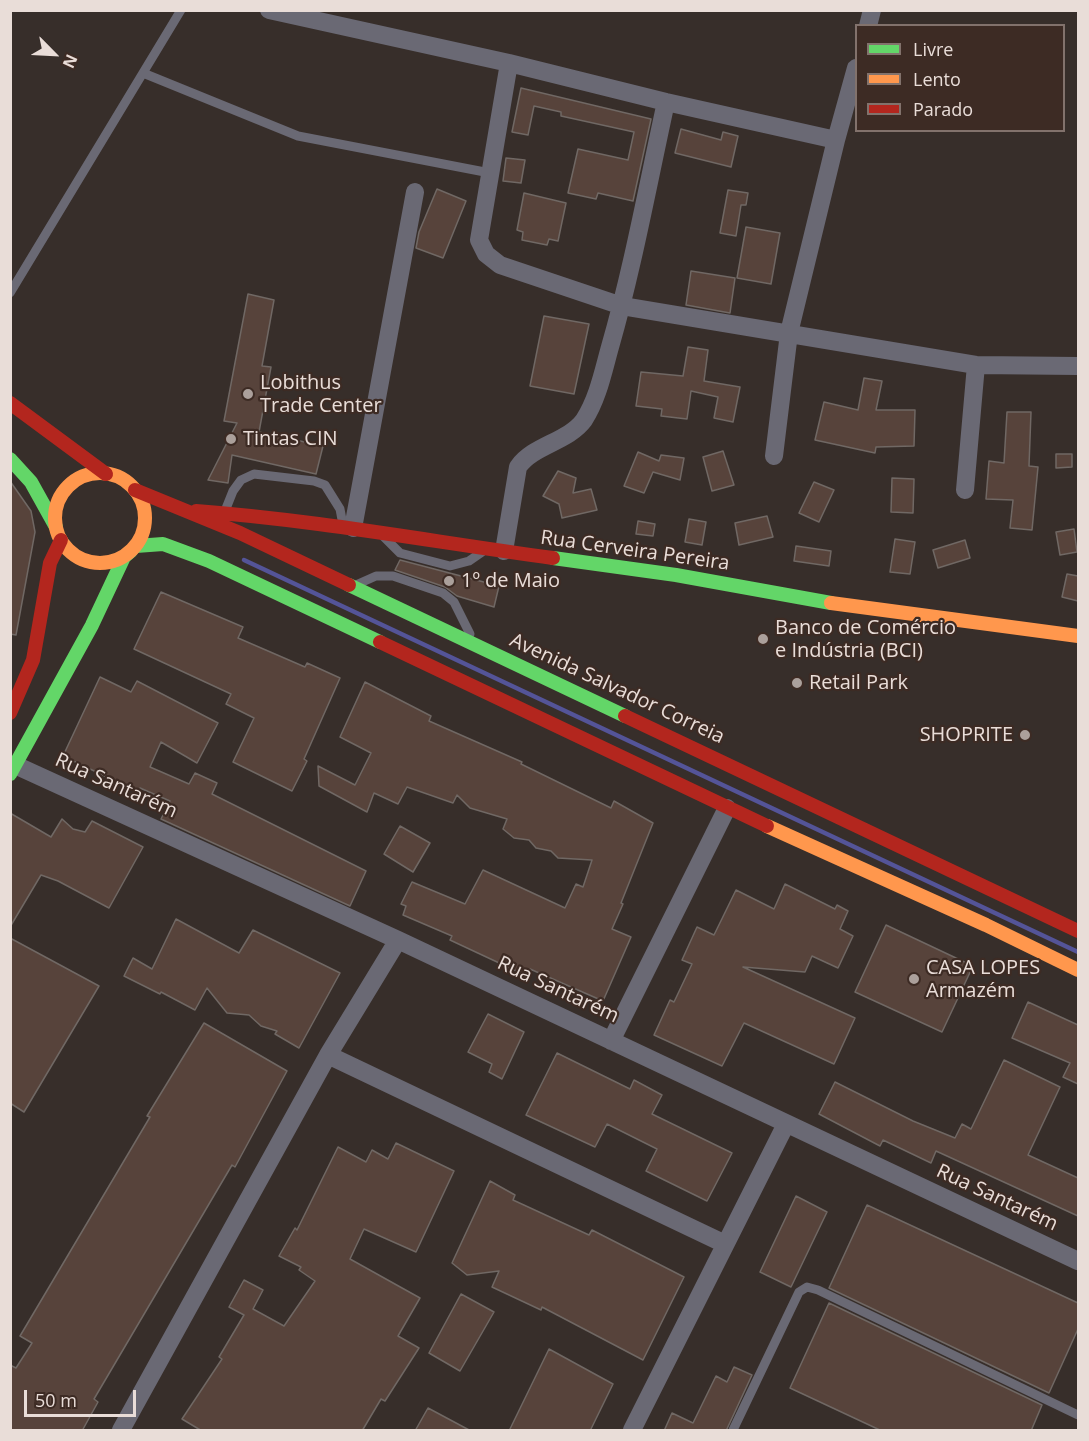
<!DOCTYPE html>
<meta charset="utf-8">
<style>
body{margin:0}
#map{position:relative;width:1089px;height:1441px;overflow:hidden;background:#372e2a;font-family:"Open Sans",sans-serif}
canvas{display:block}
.frame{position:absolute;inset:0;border:12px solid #e9ddd8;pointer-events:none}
.legend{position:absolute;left:855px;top:24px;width:210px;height:108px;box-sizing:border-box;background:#3d2b24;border:2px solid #82726c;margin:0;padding:8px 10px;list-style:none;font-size:18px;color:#e9ddd8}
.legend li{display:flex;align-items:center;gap:12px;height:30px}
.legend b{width:30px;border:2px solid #82726c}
.north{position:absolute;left:24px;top:24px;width:60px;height:60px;-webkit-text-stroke:4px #3d2b24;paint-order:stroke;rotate:114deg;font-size:16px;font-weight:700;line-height:24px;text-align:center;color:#e9ddd8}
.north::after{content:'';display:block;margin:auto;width:21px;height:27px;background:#e9ddd8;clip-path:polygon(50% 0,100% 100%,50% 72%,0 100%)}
.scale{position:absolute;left:24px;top:1390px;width:112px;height:27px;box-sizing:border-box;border:3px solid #e9ddd8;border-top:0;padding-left:8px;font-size:18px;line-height:21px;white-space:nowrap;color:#e9ddd8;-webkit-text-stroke:4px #3d2b24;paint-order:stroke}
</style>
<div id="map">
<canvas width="1089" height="1441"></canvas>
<div class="frame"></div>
<ul class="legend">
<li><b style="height:8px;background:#63d668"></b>Livre</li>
<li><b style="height:8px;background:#ff974d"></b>Lento</li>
<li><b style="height:8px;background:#b3261e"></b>Parado</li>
</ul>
<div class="north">N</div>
<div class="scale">50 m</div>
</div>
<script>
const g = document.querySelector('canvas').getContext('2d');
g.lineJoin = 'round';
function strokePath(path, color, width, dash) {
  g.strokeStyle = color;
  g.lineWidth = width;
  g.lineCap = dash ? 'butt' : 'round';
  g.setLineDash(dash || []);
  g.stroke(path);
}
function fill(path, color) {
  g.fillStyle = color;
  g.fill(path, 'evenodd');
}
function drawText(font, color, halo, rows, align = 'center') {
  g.font = font + ' "Open Sans",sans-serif';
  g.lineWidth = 4.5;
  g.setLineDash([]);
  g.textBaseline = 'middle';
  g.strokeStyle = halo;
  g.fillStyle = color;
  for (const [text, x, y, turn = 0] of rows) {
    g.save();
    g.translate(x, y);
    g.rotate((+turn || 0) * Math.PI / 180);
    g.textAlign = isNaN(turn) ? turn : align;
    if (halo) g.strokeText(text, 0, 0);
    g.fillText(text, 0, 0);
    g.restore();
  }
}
const stream = new Path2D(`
 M 244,560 L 1078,952`);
const building = new Path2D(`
 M 521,88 L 651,119 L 633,201 L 598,193 L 596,199 L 568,193 L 578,149 L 628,160 L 634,132 L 561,116 L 561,112 L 534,106 L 528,135 L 512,132 Z
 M 681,129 L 721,140 L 723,132 L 738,136 L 731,167 L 675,153 Z
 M 506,158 L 525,160 L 521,183 L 503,181 Z
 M 437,189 L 466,201 L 443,258 L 416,248 L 419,232 Z
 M 728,190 L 748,193 L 746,205 L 741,205 L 736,236 L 720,233 Z
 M 524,193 L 566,203 L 558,241 L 549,239 L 547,245 L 522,240 L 523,232 L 517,230 Z
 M 746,227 L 780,233 L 771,284 L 737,278 Z
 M 691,271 L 735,278 L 730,313 L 686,305 Z
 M 248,294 L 274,300 L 262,366 L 271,367 L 259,432 L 323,446 L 316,474 L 232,455 L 228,483 L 208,480 L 237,423 L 224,421 Z
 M 544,316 L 589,324 L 574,394 L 530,386 Z
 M 688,347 L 708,350 L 704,381 L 740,387 L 733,422 L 714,418 L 718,397 L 691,391 L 687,419 L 661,416 L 662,409 L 636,406 L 641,372 L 683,376 Z
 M 864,378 L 882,381 L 876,410 L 915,410 L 914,446 L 876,447 L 875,453 L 815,440 L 824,402 L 858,410 Z
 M 1007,412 L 1031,412 L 1029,466 L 1038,467 L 1032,530 L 1010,528 L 1013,500 L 986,499 L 989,461 L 1004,463 Z
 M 723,451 L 734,485 L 712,491 L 703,457 Z
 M 638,452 L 659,461 L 661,455 L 684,458 L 680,480 L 653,472 L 644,493 L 624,486 Z
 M 1056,454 L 1072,454 L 1072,467 L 1056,468 Z
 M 558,471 L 576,478 L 573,493 L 591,489 L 597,510 L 562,518 L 559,504 L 543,496 Z
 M 892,478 L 914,479 L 913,513 L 891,512 Z
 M 10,481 L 31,511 L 35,532 L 16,635 L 10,634 Z
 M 814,482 L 834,490 L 819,522 L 799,513 Z
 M 767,516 L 773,537 L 739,545 L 735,523 Z
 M 689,519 L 706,522 L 702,545 L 685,542 Z
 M 638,521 L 655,524 L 653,536 L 636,534 Z
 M 1074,529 L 1077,552 L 1060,555 L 1056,532 Z
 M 895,539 L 915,542 L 910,574 L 890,572 Z
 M 965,540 L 970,558 L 938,568 L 933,550 Z
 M 796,546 L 831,551 L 829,566 L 794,561 Z
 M 400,560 L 499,586 L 494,607 L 457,596 L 445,587 L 395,570 Z
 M 1067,574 L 1078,576 L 1078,601 L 1062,597 Z
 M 161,592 L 243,627 L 238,638 L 305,667 L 307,663 L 340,678 L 304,759 L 307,761 L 292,791 L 233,762 L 254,718 L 226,704 L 231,694 L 134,649 Z
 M 100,677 L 131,692 L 137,681 L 218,723 L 197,763 L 161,742 L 150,767 L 189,784 L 195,773 L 217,783 L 212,794 L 366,871 L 350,906 L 161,819 L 170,801 L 140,788 L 138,792 L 63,756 Z
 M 365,682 L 431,716 L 429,721 L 522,762 L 521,764 L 611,808 L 614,801 L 653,823 L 621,903 L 623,904 L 612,929 L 631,937 L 603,1001 L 530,969 L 527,976 L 450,940 L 452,936 L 403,915 L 406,906 L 401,904 L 412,882 L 465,904 L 483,870 L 565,908 L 576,884 L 583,887 L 592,860 L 558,858 L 551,851 L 536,848 L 529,840 L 514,838 L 503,829 L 507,819 L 470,808 L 457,795 L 453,803 L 407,787 L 398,804 L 374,793 L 367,812 L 319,786 L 318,766 L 355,785 L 371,753 L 340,737 Z
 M 10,813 L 51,837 L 62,819 L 73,829 L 85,832 L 92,821 L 143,847 L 109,908 L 58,881 L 41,875 L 10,927 Z
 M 400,826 L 430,843 L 413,872 L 384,854 Z
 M 785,884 L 835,909 L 837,905 L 848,911 L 840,929 L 853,936 L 838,968 L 812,956 L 805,972 L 743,967 L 855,1018 L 834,1064 L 744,1023 L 722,1066 L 654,1035 L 670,1000 L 674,1002 L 692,964 L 682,960 L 697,927 L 714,935 L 736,890 L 774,909 Z
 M 176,919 L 239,953 L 253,930 L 340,973 L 299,1048 L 275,1034 L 277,1031 L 261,1026 L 249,1015 L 227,1013 L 207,988 L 195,1010 L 161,992 L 160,994 L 124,976 L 133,958 L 152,969 Z
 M 886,925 L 973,966 L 942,1032 L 855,992 Z
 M 10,938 L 99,986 L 24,1112 L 10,1103 Z
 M 1028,1002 L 1078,1025 L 1078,1084 L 1063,1077 L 1070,1063 L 1012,1038 Z
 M 488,1014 L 524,1032 L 502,1079 L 489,1072 L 492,1064 L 468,1052 Z
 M 204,1023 L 287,1071 L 235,1167 L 232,1165 L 94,1399 L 98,1402 L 82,1431 L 10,1431 L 10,1365 L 16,1368 L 32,1343 L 20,1336 L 150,1117 L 147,1116 Z
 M 557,1053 L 630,1089 L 634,1080 L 662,1095 L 652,1114 L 732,1153 L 707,1201 L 646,1171 L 657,1149 L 607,1124 L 595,1147 L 526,1115 Z
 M 1004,1060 L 1060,1087 L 1028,1155 L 1078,1178 L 1078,1216 L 936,1151 L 931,1163 L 883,1140 L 880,1146 L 819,1114 L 835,1082 L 913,1121 L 955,1138 L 962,1124 L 971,1129 Z
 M 396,1143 L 454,1171 L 416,1252 L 364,1229 L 350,1259 L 420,1298 L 398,1336 L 419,1348 L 385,1401 L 381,1399 L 362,1431 L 202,1431 L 182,1419 L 222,1359 L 219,1357 L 244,1315 L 229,1307 L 244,1280 L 263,1290 L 253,1309 L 284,1326 L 315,1281 L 299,1270 L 301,1267 L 279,1256 L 295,1228 L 297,1230 L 338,1147 L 366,1162 L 372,1150 L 388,1159 Z
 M 490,1181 L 515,1195 L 513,1200 L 589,1235 L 592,1230 L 684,1277 L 643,1360 L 542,1307 L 541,1310 L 492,1287 L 499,1271 L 467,1275 L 452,1263 Z
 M 796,1196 L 827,1212 L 791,1287 L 760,1272 Z
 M 867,1205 L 1078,1303 L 1078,1329 L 1049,1393 L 829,1288 Z
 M 461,1294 L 494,1312 L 460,1371 L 429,1353 Z
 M 829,1303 L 1042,1405 L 1031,1431 L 882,1431 L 790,1388 Z
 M 549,1349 L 613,1384 L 590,1431 L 509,1431 Z
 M 734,1367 L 752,1375 L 726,1431 L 664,1431 L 672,1413 L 693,1423 L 716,1376 L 727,1382 Z
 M 428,1408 L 471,1431 L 415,1431 Z`);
const lane = new Path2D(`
 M 143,73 L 298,136 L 490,173
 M 10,293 L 181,10
 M 225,511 L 233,491 L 241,480 L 254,474 L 314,481 L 325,485 L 340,509 L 343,525
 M 384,537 L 400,553 L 450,566 L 469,561 L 482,552
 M 358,584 L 376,576 L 393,576 L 443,593 L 454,602 L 470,634
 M 733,1430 L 799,1292 L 807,1287 L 818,1290 L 1078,1415`);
const street = new Path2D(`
 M 269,10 L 509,63 L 666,102 L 836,140
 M 868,26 L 872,10
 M 509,63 L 479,240 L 486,254 L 500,265 L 622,306 L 976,365 L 1078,366
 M 774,456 L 789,333 L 836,140 L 856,68
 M 965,490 L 976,365
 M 353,528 L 415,192
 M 504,551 L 518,467 C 533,445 568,442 584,420 C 598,398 603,372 610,347 C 633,267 648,184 666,102
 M 15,765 L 398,940 L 1078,1261
 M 611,1041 L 727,808
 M 328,1055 L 725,1244
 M 121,1430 L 328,1055 L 398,940
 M 632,1430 L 786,1124`);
const fast = new Path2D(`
 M 10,459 L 31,482 L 56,527
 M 136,546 L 163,544 L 209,561 L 380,642
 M 553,558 L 676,575 L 831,603
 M 349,585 L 625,716
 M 10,774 L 92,625 L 124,557 L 131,551`);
const slow = new Path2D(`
 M55 518a45 45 0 1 1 90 0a45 45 0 1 1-90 0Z
 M 831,603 L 1078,636
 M 767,826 L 986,925 L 1078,970`);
const jam = new Path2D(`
 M 10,403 L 106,474
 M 135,490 L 240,533 L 349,585
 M 196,511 C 316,520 434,542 553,558
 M 380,642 L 767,826
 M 10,713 L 33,660 L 50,563 L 61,540
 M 625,716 L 1078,931`);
const markers = [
 [248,394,6,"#aba09b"],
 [231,439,6,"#aba09b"],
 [449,581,6,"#aba09b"],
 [763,639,6,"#aba09b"],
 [797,683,6,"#aba09b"],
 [1025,735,6,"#aba09b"],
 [914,979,6,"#aba09b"]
];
const poiNames = [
 ["Lobithus",260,383],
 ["Trade Center",260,406],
 ["Tintas CIN",243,439],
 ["1º de Maio",461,581],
 ["Banco de Comércio",775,628],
 ["e Indústria (BCI)",775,651],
 ["Retail Park",809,683],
 ["SHOPRITE",1013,735,"right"],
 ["CASA LOPES",926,968],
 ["Armazém",926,991]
];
const streetNames = [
 ["Rua Cerveira Pereira",635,551,8],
 ["Avenida Salvador Correia",617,689,25],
 ["Rua Santarém",116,786,24],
 ["Rua Santarém",558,990,25],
 ["Rua Santarém",997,1198,25]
];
strokePath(stream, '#545498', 4.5);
fill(building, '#57433b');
strokePath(building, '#706864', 1.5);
strokePath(lane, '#6a6974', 9);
strokePath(street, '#6a6974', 18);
strokePath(fast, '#63d668', 14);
strokePath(slow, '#ff974d', 14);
strokePath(jam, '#b3261e', 14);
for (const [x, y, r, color] of markers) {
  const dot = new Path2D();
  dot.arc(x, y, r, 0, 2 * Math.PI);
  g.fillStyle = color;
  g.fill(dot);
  strokePath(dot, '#3d2b24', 2);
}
drawText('20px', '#e9ddd8', '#3d2b24', poiNames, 'left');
drawText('20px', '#e9ddd8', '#3d2b24', streetNames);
</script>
